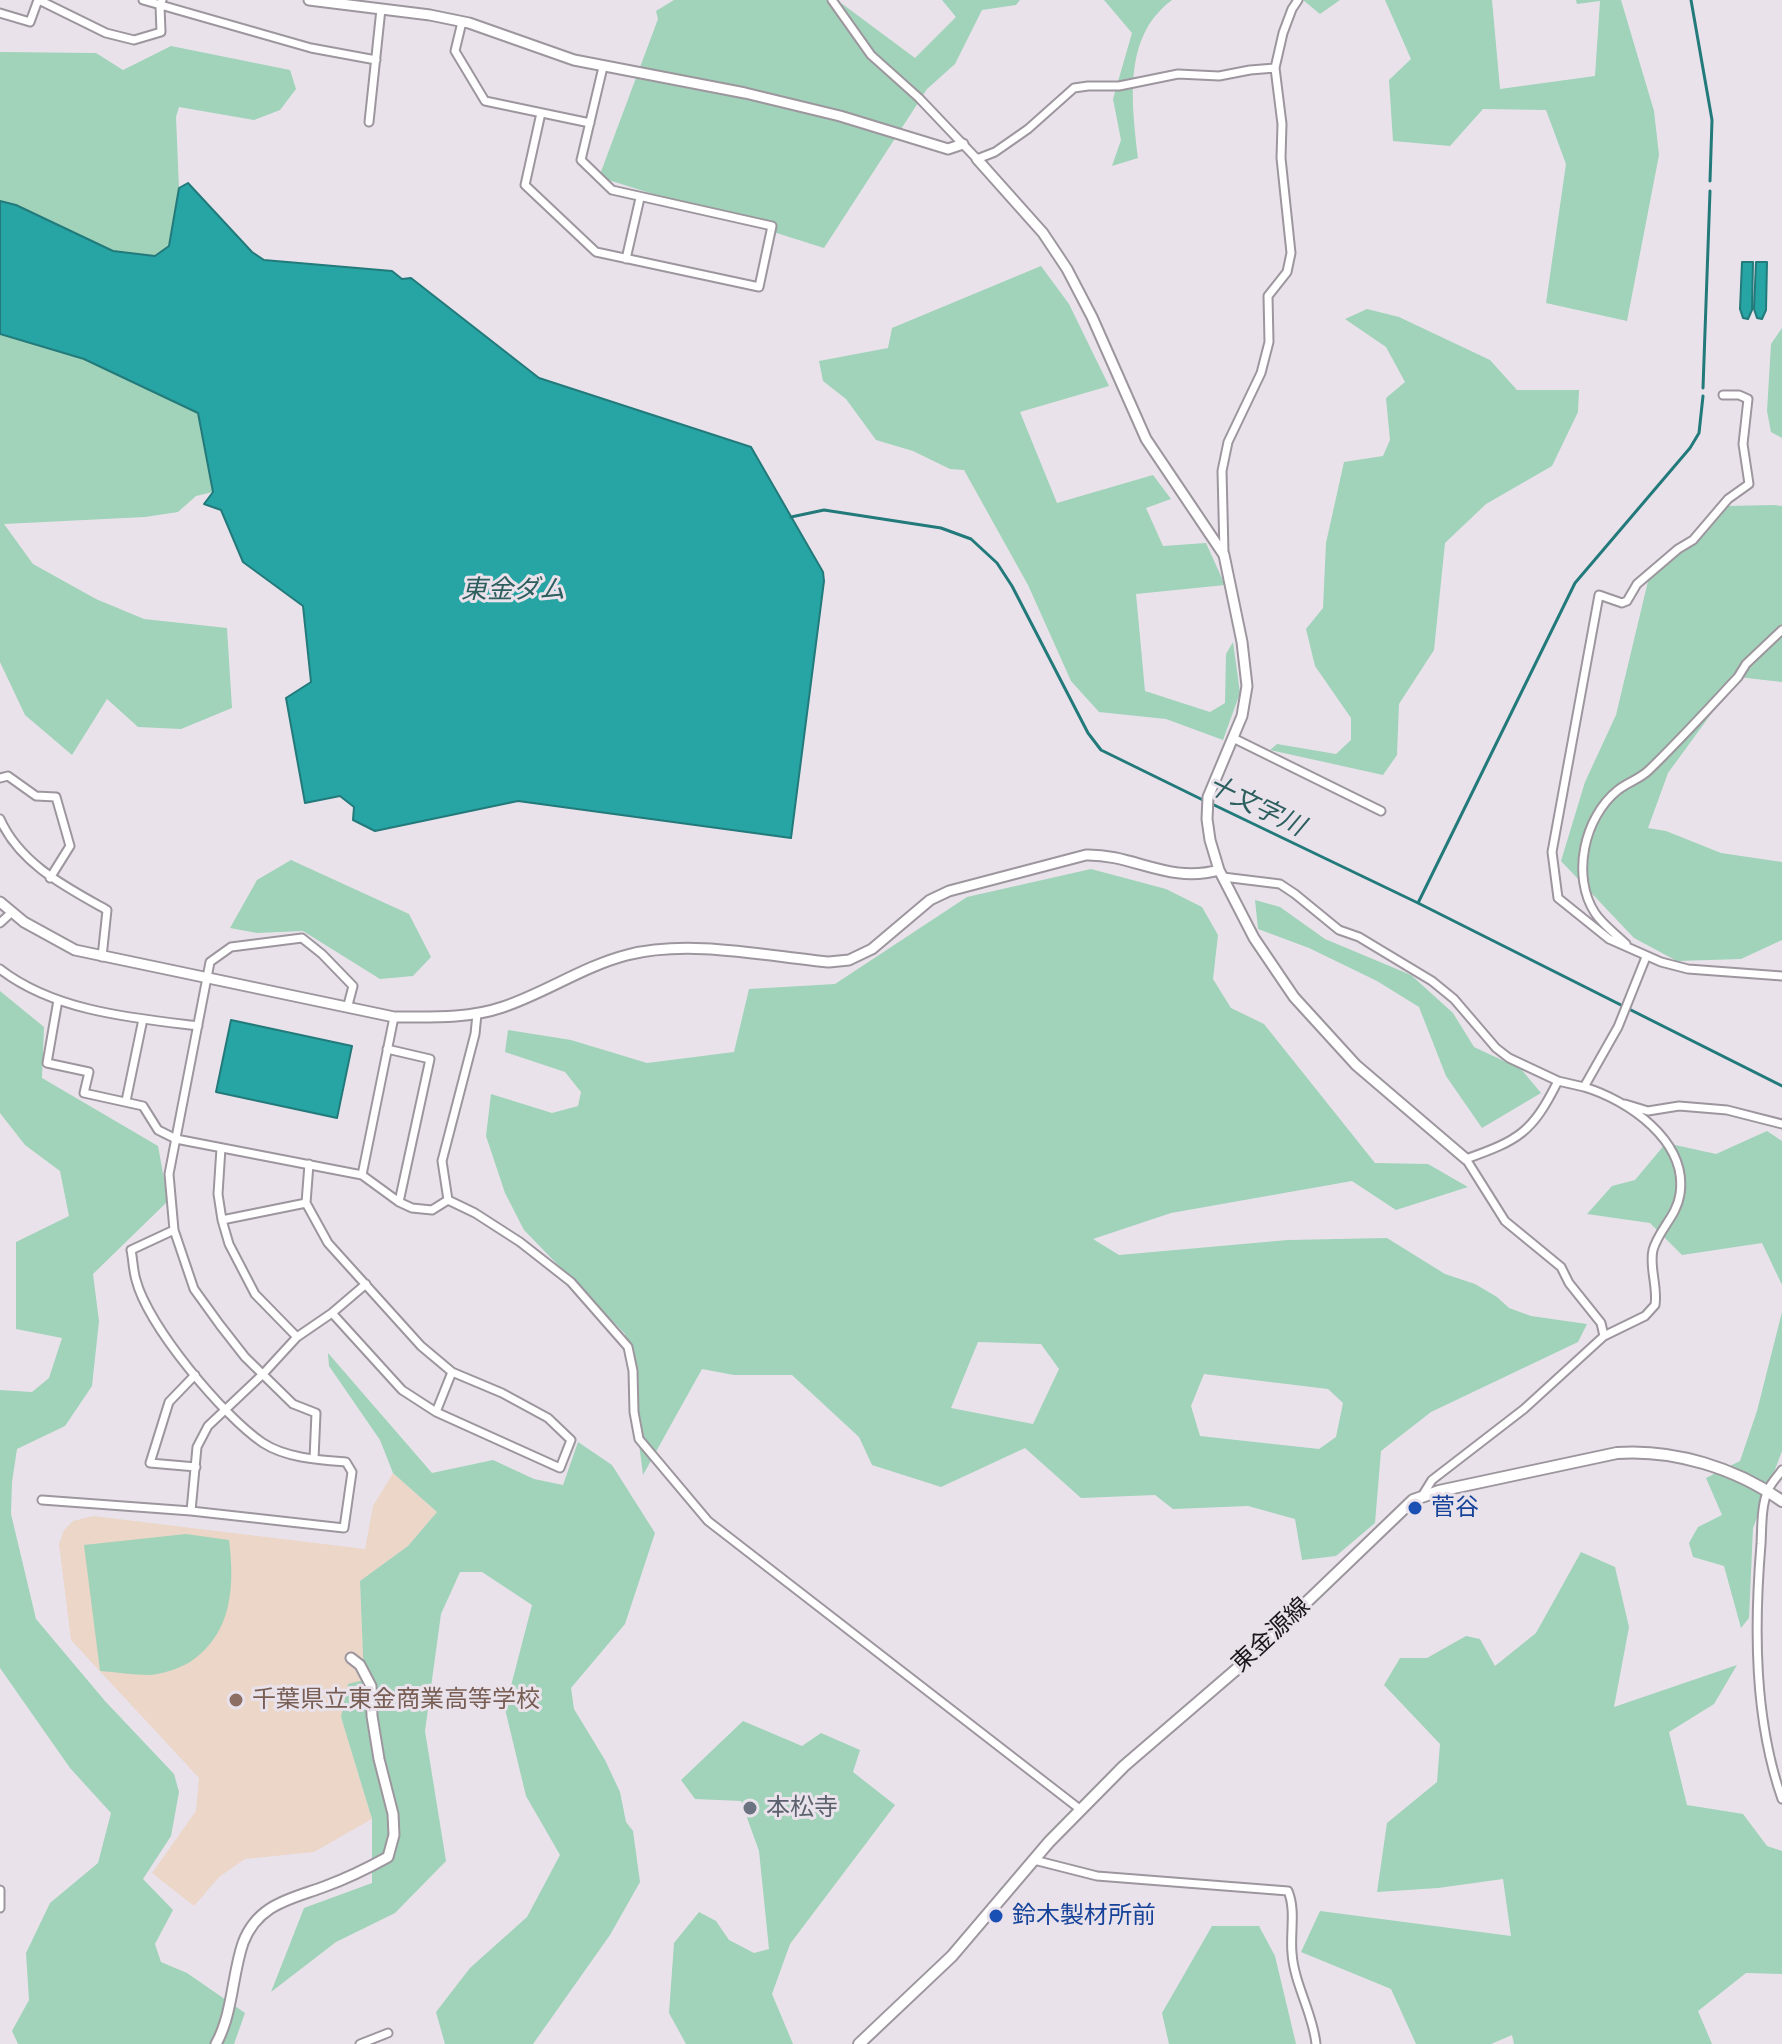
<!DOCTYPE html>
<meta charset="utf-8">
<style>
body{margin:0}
canvas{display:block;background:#e9e2eb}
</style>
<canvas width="1782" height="2044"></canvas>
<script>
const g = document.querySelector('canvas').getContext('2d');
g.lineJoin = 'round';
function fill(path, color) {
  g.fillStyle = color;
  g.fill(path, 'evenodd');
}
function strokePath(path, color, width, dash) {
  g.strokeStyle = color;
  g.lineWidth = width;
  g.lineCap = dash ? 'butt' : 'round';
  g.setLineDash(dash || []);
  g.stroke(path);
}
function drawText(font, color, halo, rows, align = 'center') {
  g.font = font + ' Mulish,"Noto Sans JP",sans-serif';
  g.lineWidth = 6;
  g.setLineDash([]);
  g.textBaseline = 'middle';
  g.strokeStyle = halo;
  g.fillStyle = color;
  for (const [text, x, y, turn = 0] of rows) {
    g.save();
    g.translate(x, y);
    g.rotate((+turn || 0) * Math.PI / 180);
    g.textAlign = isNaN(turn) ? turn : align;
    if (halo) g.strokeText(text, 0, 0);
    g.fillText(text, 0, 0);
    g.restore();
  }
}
const education = new Path2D(`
 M 393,1473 L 437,1512 L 408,1546 L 360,1581 L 364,1680 L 341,1717 L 372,1819 L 314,1852 L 245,1859 L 219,1877 L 194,1906 L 152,1873 L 196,1811 L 199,1778 L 71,1640 L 59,1544 L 64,1530 L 73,1521 L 93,1516 L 365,1549 L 373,1506 Z`);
const green = new Path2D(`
 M 674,0 L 837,0 L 915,58 L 956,17 L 942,0 L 1020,0 L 1016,5 L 982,10 L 955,64 L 927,89 L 824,248 L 599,177 L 658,19 L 656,11 Z
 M 1104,0 L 1172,0 C 1122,37 1132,103 1138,158 L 1112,166 L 1121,140 L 1113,99 L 1132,33 Z
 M 1303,0 L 1340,0 L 1320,14 Z
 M 1385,0 L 1492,0 L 1500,89 L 1595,76 L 1600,1 L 1577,4 L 1576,0 L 1621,0 L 1654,111 L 1659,155 L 1627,321 L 1546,303 L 1566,164 L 1546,110 L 1483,109 L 1450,146 L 1393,141 L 1389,80 L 1411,59 Z
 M 171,46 L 290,70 L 296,89 L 280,110 L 254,120 L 179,107 L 176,117 L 179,188 L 169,246 L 155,256 L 113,251 L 16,205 L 0,201 L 0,52 L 96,53 L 123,70 Z
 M 1041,266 L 1069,304 L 1109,386 L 1020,412 L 1057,503 L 1153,475 L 1171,499 L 1146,508 L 1163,546 L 1206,543 L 1225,585 L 1136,594 L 1145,691 L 1210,712 L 1225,703 L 1226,654 L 1233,642 L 1240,693 L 1223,740 L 1166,719 L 1099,712 L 1071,681 L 1028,585 L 964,470 L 950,469 L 913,451 L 876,440 L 846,399 L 823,381 L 819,361 L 888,348 L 892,328 Z
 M 1367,309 L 1399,317 L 1490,360 L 1517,390 L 1579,390 L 1578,412 L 1552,466 L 1486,504 L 1445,543 L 1434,650 L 1399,704 L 1397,755 L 1383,775 L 1270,750 L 1277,744 L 1336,754 L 1351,740 L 1351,718 L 1315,666 L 1306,629 L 1323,608 L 1326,543 L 1344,462 L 1383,456 L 1390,440 L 1386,398 L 1405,382 L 1386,347 L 1345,319 Z
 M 1782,328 L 1782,438 L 1771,432 L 1767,411 L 1771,344 Z
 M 0,334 L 84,359 L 198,413 L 213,492 L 196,496 L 178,512 L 145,517 L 4,524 L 33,564 L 96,599 L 144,619 L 227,628 L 232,708 L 181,729 L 138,727 L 107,699 L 72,755 L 25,715 L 0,662 Z
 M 1774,505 L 1782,506 L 1782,682 L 1738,677 L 1668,773 L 1648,828 L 1666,831 L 1721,853 L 1782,862 L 1782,940 L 1741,959 L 1677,961 L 1634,938 L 1561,861 L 1585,782 L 1616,715 L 1649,577 L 1699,537 L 1726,506 Z
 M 291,860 L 409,914 L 431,957 L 413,976 L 380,979 L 303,931 L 257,933 L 230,928 L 257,880 Z
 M 1091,869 L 1166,889 L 1202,907 L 1218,935 L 1213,979 L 1231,1008 L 1264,1024 L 1375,1163 L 1428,1164 L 1468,1187 L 1396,1210 L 1352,1181 L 1171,1213 L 1093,1239 L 1119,1255 L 1288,1240 L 1387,1238 L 1445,1274 L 1475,1284 L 1497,1297 L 1509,1308 L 1531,1316 L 1587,1324 L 1578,1342 L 1431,1412 L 1381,1451 L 1375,1523 L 1336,1556 L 1302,1560 L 1295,1519 L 1248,1506 L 1173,1509 L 1155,1495 L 1081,1498 L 1025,1448 L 941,1487 L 872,1465 L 859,1437 L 792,1375 L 734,1375 L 702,1369 L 643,1475 L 625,1334 L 524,1230 L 505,1193 L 486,1136 L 491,1094 L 552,1113 L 578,1106 L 581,1092 L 565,1072 L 505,1052 L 508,1030 L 571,1040 L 647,1063 L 734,1052 L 749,989 L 835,984 L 967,897 ZM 978,1342 L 1041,1344 L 1059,1369 L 1033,1424 L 951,1408 ZM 1204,1374 L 1328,1389 L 1343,1403 L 1336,1437 L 1319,1449 L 1200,1436 L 1191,1406 Z
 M 1255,900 L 1280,907 L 1325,939 L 1411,975 L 1453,1013 L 1474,1047 L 1521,1069 L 1541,1093 L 1482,1128 L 1446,1076 L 1419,1007 L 1377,981 L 1309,948 L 1258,929 Z
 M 0,991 L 44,1027 L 42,1078 L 158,1146 L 168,1201 L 93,1274 L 99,1321 L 92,1386 L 65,1426 L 17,1449 L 12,1482 L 11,1514 L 36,1619 L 105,1701 L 174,1774 L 179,1792 L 171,1836 L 143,1879 L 173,1910 L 155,1944 L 161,1962 L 187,1973 L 245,2013 L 234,2044 L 18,2044 L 12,2031 L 29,2000 L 26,1953 L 50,1903 L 98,1863 L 111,1813 L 70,1768 L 0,1668 L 0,1390 L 32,1392 L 49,1378 L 62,1338 L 16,1329 L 16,1242 L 69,1216 L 60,1171 L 25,1145 L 0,1113 Z
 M 1767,1131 L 1782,1141 L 1782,1285 L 1762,1243 L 1682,1255 L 1650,1223 L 1587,1214 L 1612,1186 L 1635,1180 L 1666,1143 L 1716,1154 Z
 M 1782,1312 L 1782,1451 L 1753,1528 L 1749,1618 L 1741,1628 L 1724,1566 L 1693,1557 L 1689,1543 L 1698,1527 L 1722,1515 L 1706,1478 L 1740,1461 L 1757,1411 Z
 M 328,1353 L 432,1473 L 493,1460 L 534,1479 L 563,1485 L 578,1442 L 612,1465 L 655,1533 L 625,1624 L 571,1688 L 574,1709 L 605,1760 L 620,1792 L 626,1822 L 633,1831 L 640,1882 L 610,1935 L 533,2044 L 445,2044 L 436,2012 L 470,1968 L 527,1917 L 560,1855 L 526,1796 L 505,1709 L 532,1605 L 482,1572 L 460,1572 L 441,1614 L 425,1731 L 446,1861 L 395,1913 L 336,1942 L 271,1992 L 304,1908 L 372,1883 L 372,1819 L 341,1717 L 348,1684 L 364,1680 L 360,1581 L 408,1546 L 437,1512 L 393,1473 L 380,1440 L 329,1366 Z
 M 186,1534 L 229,1540 C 235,1587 232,1634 190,1662 C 178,1669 163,1674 149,1675 C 133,1675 116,1672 100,1671 L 84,1545 Z
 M 1581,1552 L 1615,1567 L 1629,1627 L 1614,1707 L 1737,1665 L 1714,1704 L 1669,1732 L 1687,1805 L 1743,1814 L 1767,1846 L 1782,1851 L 1782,1974 L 1746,1973 L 1698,2011 L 1712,2044 L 1514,2044 L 1512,2035 L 1491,2044 L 1416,2044 L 1391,1989 L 1301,1952 L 1320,1911 L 1511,1936 L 1503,1879 L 1438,1888 L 1377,1892 L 1387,1823 L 1437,1782 L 1440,1744 L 1384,1685 L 1400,1658 L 1427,1658 L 1466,1636 L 1480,1639 L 1495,1666 L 1536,1633 Z
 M 743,1721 L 802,1746 L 821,1733 L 860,1750 L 853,1772 L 895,1805 L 790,1944 L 772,1994 L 793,2044 L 686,2044 L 669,2013 L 674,1943 L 699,1912 L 716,1921 L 729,1940 L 754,1953 L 769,1949 L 759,1851 L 741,1801 L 695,1799 L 681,1780 Z
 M 1212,1926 L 1259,1926 L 1275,1956 L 1296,2044 L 1169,2044 L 1162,2013 Z`);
const water = new Path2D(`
 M 188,183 L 252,252 L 264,260 L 392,271 L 402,279 L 411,278 L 539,378 L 751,447 L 823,572 L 824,581 L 791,838 L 518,801 L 375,831 L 353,820 L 354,807 L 340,796 L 305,803 L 286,698 L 311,682 L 303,606 L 243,562 L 221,510 L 204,504 L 213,492 L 198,413 L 84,359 L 0,334 L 0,201 L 16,205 L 113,251 L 155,256 L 169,246 L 179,188 Z
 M 1742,262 L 1753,262 L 1752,310 L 1748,319 L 1743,318 L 1740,309 Z
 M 1756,262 L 1767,262 L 1766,310 L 1762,319 L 1757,318 L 1754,309 Z
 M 231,1020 L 352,1046 L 337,1118 L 216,1092 Z`);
const stream = new Path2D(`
 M 1691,0 L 1712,120 L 1710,181
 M 1703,388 L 1710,191
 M 791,517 L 824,510 L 941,528 L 971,539 L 997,563 L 1012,586 L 1088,733 L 1101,750 L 1205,801
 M 1212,804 L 1418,903 L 1782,1086
 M 1418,903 L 1575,583 L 1690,448 L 1699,433 L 1703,396`);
const minor = new Path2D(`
 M 39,0 L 106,33 L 134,40 L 161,32 L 160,6 L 162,0
 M 143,0 L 311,48 L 376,60
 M 832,0 L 871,55 L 919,98 L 977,159 L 995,152 L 1028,129 L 1074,88 L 1088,86 L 1119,86 L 1178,74 L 1219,76 L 1250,70 L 1275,68
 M 0,13 L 30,22 L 38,0
 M 462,22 L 455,51 L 485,101 L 590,123
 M 541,113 L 525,185 L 596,252 L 759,287 L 772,226 L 612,190 L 581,160 L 603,67
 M 369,122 L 381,9
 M 626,259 L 640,198
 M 1723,395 L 1739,395 L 1748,399 L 1743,444 L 1749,484 L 1728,499 L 1693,540 L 1678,549 L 1637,584 L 1627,601 L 1622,603 L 1599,595 L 1552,852 L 1558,898 L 1609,939 L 1661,962 L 1688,969 L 1782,976
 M 1224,553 L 1222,471 L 1228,442 L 1261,373 L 1269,342 L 1268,296 L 1287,272 L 1291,253 L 1281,158 L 1282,124 L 1275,68 L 1283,33 L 1292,9 L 1298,0
 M 1233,738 L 1381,811
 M 0,778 L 8,776 L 36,796 L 56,797 L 70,846 L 50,878
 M 0,819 C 20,864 66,887 107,910 L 102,957
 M 1223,877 L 1280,884 L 1295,894 L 1339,930 L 1359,937 L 1432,981 L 1454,999 L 1496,1048 L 1509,1058 L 1558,1081 L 1584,1087
 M 0,923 L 12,912
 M 1626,944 C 1616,934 1603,925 1595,913 C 1571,876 1584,817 1618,790 C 1628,782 1640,779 1649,770 C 1680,740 1709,708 1738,677 L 1746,664 L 1782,630
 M 0,969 C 54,1011 132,1018 198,1026
 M 58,1000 L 47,1063 L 89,1072 L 84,1093 L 143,1106 L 158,1130 L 176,1139 L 362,1175 L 399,1202 L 412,1208 L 432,1210 L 448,1200
 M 387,1049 L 430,1059 L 399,1202
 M 1558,1081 C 1532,1133 1519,1140 1466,1159 L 1505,1221 L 1561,1267 L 1569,1283 L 1601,1323 L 1604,1336
 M 126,1101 L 143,1019
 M 1625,1104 L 1648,1111 L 1679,1106 L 1727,1110 L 1782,1124
 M 221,1148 L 218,1194 L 222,1220 L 229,1244 L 255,1294 L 297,1337
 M 309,1164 L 306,1203 L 328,1243 L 421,1346 L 452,1372 L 502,1393 L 548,1418 L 571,1440 L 560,1468 L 436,1412 L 402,1390 L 332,1313
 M 362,1175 L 394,1017
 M 448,1200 L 475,1213 L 520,1242 L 571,1282 L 628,1347 L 633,1371 L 634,1412 L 639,1439 L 708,1521 L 1081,1810
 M 448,1200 L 442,1161 L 475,1034 L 477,1014
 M 222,1220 L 306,1203
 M 195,1375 L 169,1402 L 150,1463 L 196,1467
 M 436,1412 L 452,1372
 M 314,1459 L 316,1413 L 293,1404 L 245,1357 L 220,1325 L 194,1289 L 174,1230 L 169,1174 L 210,962 L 231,947 L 302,938 L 322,954 L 353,986 L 348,1005
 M 1782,1470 C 1778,1476 1771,1483 1768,1490 C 1761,1506 1762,1527 1761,1544 C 1754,1628 1754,1719 1782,1799
 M 1422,1496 L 1432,1480 L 1524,1409 L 1604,1336 L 1645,1316 L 1655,1305 C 1658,1287 1649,1267 1653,1250 C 1659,1229 1677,1216 1680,1194 C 1688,1141 1628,1100 1584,1087 L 1618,1027 L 1646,957
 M 42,1500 L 191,1511 L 344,1528 L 352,1472 L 346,1462 C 319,1460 286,1458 263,1443 C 223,1416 148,1326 136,1280 C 133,1270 133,1259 131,1250 L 174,1230
 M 191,1511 L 197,1447 L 208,1426 L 263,1374 L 297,1337 L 332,1313 L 366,1284
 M 1034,1860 L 1097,1876 L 1288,1891 C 1296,1910 1290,1933 1292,1953 C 1294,1984 1313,2013 1316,2044
 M 0,1890 L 0,1908
 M 360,2044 L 388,2033`);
const tertiary = new Path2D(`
 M 309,0 L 430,15 L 469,23 L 574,60 L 745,93 L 840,116 L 948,149 L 963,144
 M 977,159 L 1043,233 L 1067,269 L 1092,317 L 1146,439 L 1224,555 L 1242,642 L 1247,686 L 1242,716 L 1208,797 L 1207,819 L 1210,840 L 1219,870 L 1254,938 L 1294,997 L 1356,1065 L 1466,1159
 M 0,902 L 24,922 L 75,950 L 394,1017 C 430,1017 468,1019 503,1007 C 545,993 584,966 627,955 C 689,939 766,956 829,962 L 849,960 L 872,949 L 930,900 L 949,891 L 1086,855 C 1134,854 1168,884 1219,870
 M 216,2044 C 233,2013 232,1975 243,1943 C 258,1903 292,1899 326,1886 C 348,1878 368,1868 388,1857 L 394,1835 L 393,1814 L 379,1759 L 372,1716 L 371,1686 L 360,1665 L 351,1658`);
const secondary = new Path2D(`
 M 859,2044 L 952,1956 L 1049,1842 L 1124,1766 L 1238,1668 L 1413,1500 L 1439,1491 L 1617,1453 C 1674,1449 1736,1468 1782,1501`);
const markers = [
 [1415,1508,8,"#1a4fb4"],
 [236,1700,8,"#8d6e63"],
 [750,1808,8,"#6b7280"],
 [996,1916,8,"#1a4fb4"]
];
const transitNames = [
 ["菅谷",1431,1508],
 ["鈴木製材所前",1012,1916]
];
const streetNames = [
 ["東金源線",1271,1635,-43]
];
const educationNames = [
 ["千葉県立東金商業高等学校",252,1700]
];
const worshipNames = [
 ["本松寺",766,1808]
];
const waterNames = [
 ["東金ダム",513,590],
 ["十文字川",1256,806,26]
];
fill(education, '#ebd6c8');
fill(green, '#a0d3b9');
fill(water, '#27a4a4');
strokePath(water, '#237a7b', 2);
strokePath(stream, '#237a7b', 3);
strokePath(minor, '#9d969e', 11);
strokePath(tertiary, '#9d969e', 13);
strokePath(secondary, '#9d969e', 14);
strokePath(minor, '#fff', 7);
strokePath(tertiary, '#fff', 9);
strokePath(secondary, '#fff', 10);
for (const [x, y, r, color] of markers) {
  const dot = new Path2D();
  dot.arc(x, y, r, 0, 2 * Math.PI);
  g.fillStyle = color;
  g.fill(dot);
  strokePath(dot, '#e9e2eb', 3);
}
drawText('24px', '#164399', '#e9e2eb', transitNames, 'left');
drawText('24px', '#1b181b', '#e9e2eb', streetNames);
drawText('24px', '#785e54', '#e9e2eb', educationNames, 'left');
drawText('24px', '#5b616d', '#e9e2eb', worshipNames, 'left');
drawText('italic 26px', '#2e5f5f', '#e9e2eb', waterNames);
</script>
